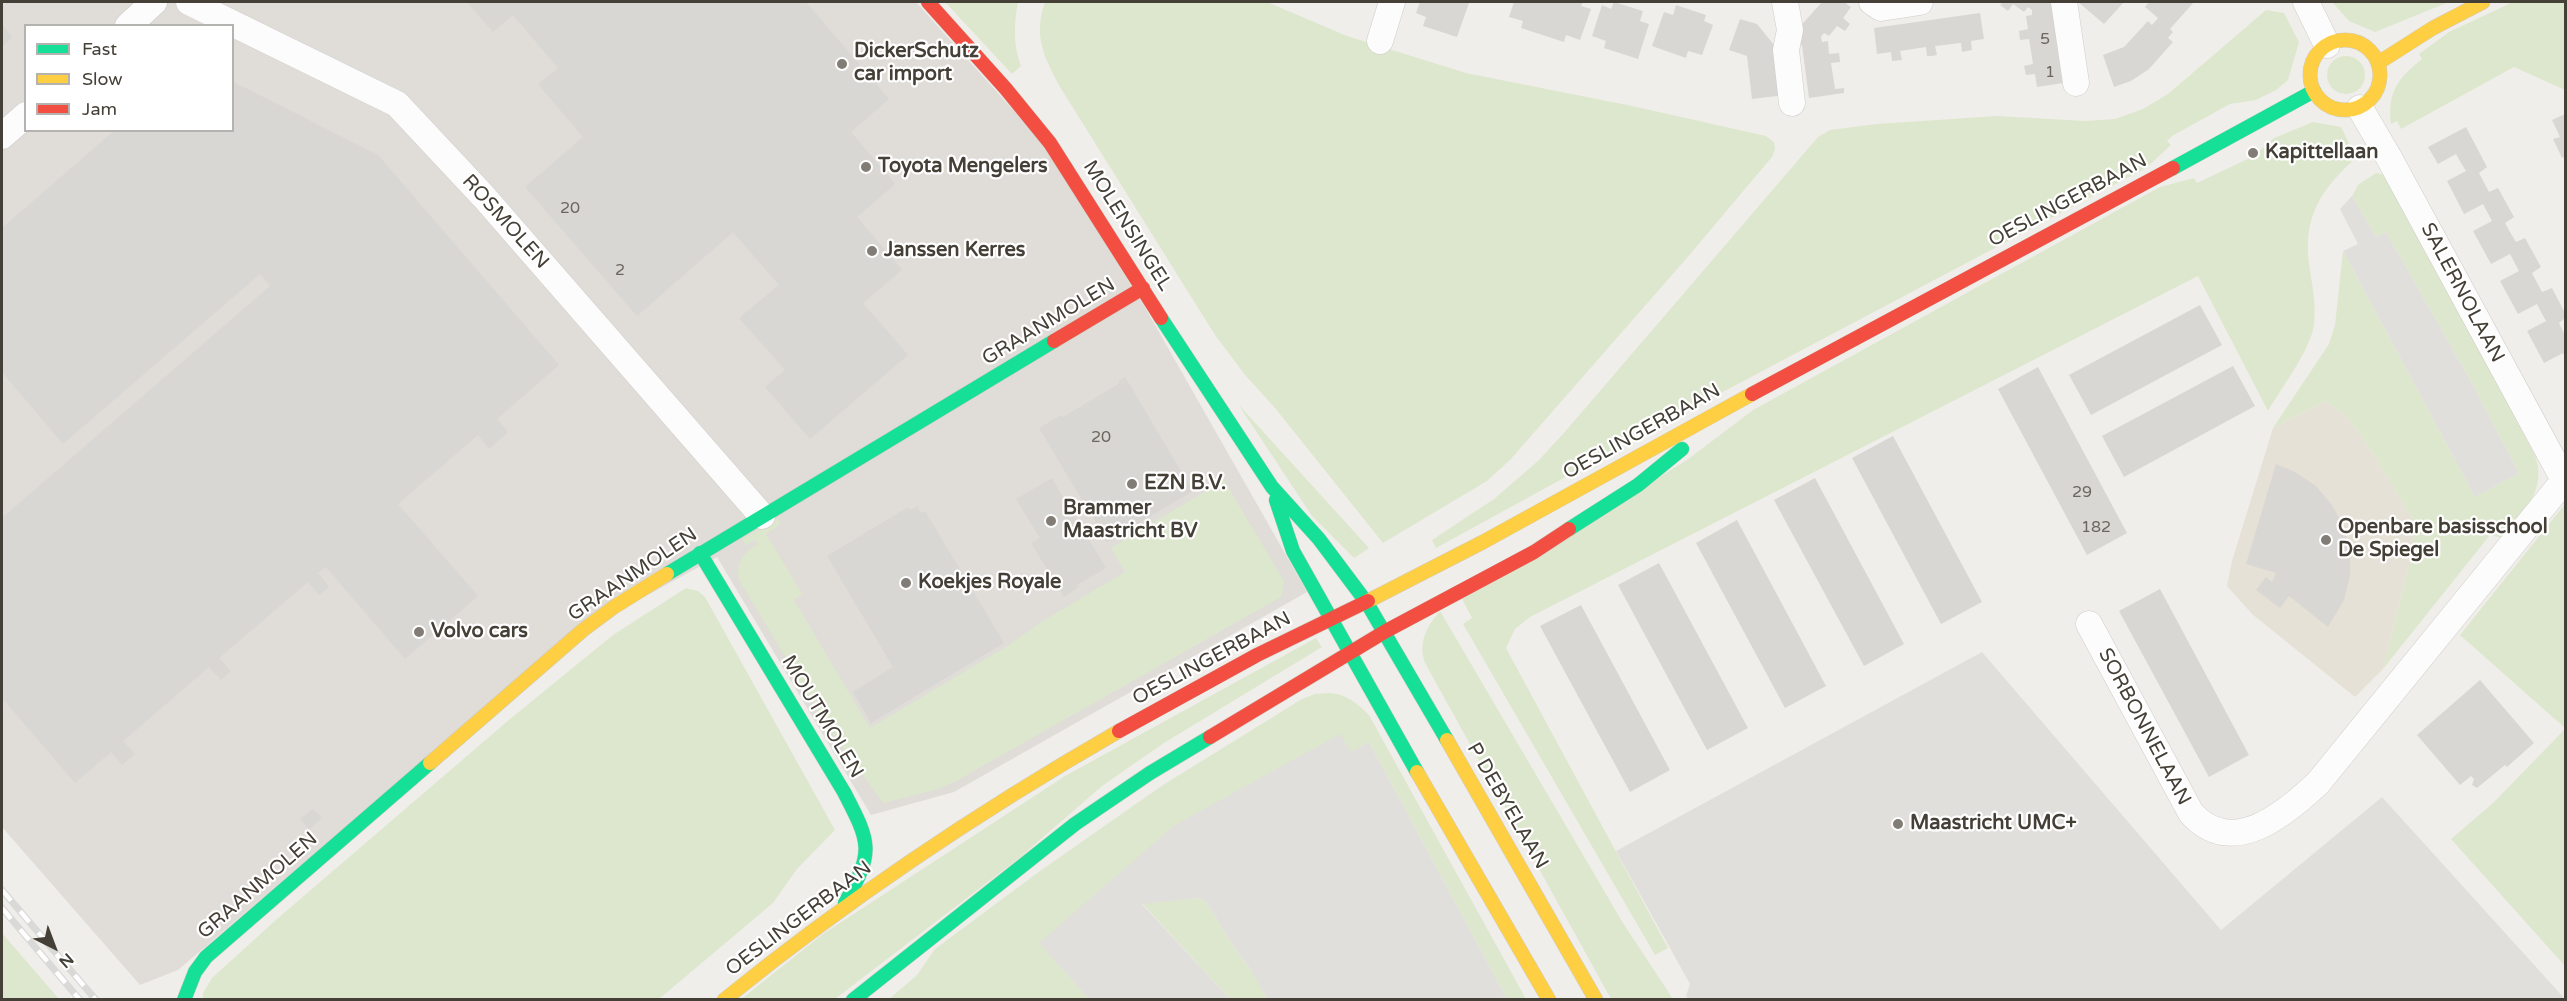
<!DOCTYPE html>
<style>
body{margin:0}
#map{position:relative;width:2567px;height:1001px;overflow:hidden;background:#f0eeea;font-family:"Varela Round",sans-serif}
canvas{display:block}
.frame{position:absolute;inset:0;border:3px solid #454037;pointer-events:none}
.legend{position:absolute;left:24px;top:24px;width:210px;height:108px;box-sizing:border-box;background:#fff;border:2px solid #b5b3af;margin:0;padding:8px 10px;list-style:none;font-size:18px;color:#454037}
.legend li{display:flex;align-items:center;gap:12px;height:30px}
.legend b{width:30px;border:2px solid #b5b3af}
.north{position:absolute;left:24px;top:917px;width:60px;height:60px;-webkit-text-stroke:4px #fff;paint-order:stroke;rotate:138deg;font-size:16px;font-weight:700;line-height:24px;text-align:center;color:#454037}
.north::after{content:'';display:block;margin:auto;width:21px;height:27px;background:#454037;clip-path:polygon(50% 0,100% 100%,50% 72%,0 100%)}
</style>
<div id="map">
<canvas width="2567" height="1001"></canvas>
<div class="frame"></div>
<ul class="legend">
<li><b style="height:8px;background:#16e098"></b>Fast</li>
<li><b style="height:8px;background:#ffcf43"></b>Slow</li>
<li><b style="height:8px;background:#f24e42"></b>Jam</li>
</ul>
<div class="north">N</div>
</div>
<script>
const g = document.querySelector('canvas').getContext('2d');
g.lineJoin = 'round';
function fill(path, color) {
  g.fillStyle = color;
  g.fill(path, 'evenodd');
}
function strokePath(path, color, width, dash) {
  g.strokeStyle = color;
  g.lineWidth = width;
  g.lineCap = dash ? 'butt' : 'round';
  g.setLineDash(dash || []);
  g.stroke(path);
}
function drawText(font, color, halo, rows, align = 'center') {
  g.font = font + ' "Varela Round",sans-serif';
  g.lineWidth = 4.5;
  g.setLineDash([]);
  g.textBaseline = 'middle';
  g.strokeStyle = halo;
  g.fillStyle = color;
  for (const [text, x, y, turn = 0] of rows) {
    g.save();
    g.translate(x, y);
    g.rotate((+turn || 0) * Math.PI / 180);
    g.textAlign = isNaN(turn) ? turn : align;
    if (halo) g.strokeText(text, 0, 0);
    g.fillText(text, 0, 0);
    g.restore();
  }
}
const industrial = new Path2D(`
 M 2,2 L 916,2 L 1042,142 L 1147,311 L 1307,592 L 954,792 L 871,815 L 717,557 L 562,642 L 178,970 L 140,985 L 2,827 ZM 26,26 L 232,26 L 232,130 L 26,130 Z`);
const education = new Path2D(`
 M 2325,401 L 2348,417 L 2373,453 L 2415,523 L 2411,557 L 2383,669 L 2355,697 L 2252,614 L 2227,586 L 2232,561 L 2273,428 Z`);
const green = new Path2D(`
 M 945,2 L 1018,2 C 1014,22 1013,46 1021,66 L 1012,74 Z
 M 1045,2 L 1267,2 L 1347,36 L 1466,73 L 1632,106 L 1766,136 L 1774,142 L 1775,149 L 1772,157 L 1686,259 L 1510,460 L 1487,481 L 1383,543 L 1275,408 L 1246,376 L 1215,335 L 1060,87 C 1044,57 1033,36 1045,2 Z
 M 2332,2 L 2449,2 L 2375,32 L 2349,21 Z
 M 2513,2 L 2565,2 L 2565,90 L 2514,67 L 2401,129 L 2397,121 L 2391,124 C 2387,92 2398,78 2422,59 L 2419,54 L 2449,32 Z
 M 2266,10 L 2284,13 L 2299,42 L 2288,80 L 2276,90 L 2256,100 L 2230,104 L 2172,136 L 2167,141 L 2171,145 L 2146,168 L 1666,422 L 1436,548 L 1432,540 L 1494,499 L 1538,461 L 1563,434 L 1818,137 L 1830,130 L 1877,124 L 1997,116 L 2085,121 L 2115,119 L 2143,109 L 2168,94 Z
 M2327 75a19 19 0 1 1 38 0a19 19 0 1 1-38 0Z
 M 2313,122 L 2341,127 L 2351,147 L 2360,154 C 2322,188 2301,216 2310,270 C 2313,290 2317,309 2313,330 C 2306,356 2282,387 2268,411 L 2198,276 L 1530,617 L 1515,629 L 1506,648 L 1668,948 L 1655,955 L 1463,624 L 1472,618 L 1462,599 L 1687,460 L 1753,410 L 2160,187 L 2194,178 L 2197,183 L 2254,156 L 2274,138 Z
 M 2376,173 L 2386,175 L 2534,453 C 2549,489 2523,512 2502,538 L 2490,535 L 2383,669 L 2411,557 L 2415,523 L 2373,453 L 2348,417 L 2325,401 L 2273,428 L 2329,344 L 2335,325 L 2343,251 L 2475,497 L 2519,473 L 2469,378 L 2386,232 L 2376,237 L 2352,196 L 2358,185 Z
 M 1238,404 L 1369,548 L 1354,558 L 1312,516 Z
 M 1224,480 L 1284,581 L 1281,597 L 956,781 L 938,789 L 883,803 L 822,718 L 739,580 C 736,561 742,554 758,544 L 755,540 L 746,545 L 742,539 L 778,518 L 781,524 L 766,534 L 802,594 L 794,600 L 870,728 L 1006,647 L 1043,621 L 1125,572 L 1111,548 Z
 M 2565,504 L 2565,728 L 2460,635 Z
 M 686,588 L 698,591 L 705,597 L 835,830 L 797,869 L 773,903 L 659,999 L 203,1000 L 203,993 L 212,978 L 277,919 L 510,719 L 613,635 Z
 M 1440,611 L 1623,923 L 1673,999 L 1611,999 L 1425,663 C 1418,643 1426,627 1440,611 Z
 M 1316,638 L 1322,647 L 1164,743 L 1102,786 L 1018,859 L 835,999 L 740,1000 L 823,934 L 1065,776 Z
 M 1331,693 C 1347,695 1357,703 1369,715 L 1526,999 L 1507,999 L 1369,742 L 1040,943 L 1089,999 L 888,1000 L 917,975 L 935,949 L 1040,871 L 1163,785 L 1302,699 L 1315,694 Z
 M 2565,729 L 2565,966 L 2451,839 L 2493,803 Z
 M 1200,898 L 1207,903 L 1235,949 L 1256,977 L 1267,999 L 1230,999 L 1142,903 Z
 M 2,933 L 59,999 L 2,999 Z`);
const parking = new Path2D(`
 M 2352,196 L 2376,237 L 2386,232 L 2469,378 L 2519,473 L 2475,497 L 2343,251 L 2358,244 L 2340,209 Z
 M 1982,652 L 2221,930 L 2382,797 L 2565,999 L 1689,999 L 1686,996 L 1690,984 L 1616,851 Z
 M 1340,734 L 1351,752 L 1369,742 L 1507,999 L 1267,999 L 1251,970 L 1235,949 L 1207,903 L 1200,898 L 1142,904 L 1230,999 L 1089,999 L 1039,943 L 1175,825 Z`);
const building = new Path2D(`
 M 467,2 L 806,2 L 889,99 L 851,132 L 895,184 L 857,217 L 902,270 L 863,303 L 908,355 L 810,439 L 765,387 L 785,370 L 739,318 L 779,285 L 733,232 L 637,316 L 525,187 L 583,137 L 538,84 L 558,68 L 513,15 L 493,32 Z
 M 1420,2 L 1469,3 L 1457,37 L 1423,26 L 1426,17 L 1416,13 Z
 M 1514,2 L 1583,2 L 1581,6 L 1591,9 L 1580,40 L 1566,35 L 1564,42 L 1521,28 L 1523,21 L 1509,17 Z
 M 1614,2 L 1643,11 L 1640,21 L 1649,24 L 1638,59 L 1604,48 L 1606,41 L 1592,36 L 1602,5 L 1611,9 Z
 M 1822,2 L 1844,2 L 1851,7 L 1843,18 L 1850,24 L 1845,31 L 1837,26 L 1829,36 L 1824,33 L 1821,37 L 1822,42 L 1828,41 L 1829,54 L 1839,53 L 1840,62 L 1831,63 L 1835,89 L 1844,88 L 1844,93 L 1809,98 L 1802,45 L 1799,46 L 1797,30 Z
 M 2003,2 L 2054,2 L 2055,12 L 2053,13 L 2063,83 L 2037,87 L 2035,74 L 2026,75 L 2024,66 L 2033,64 L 2031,51 L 2029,39 L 2020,40 L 2019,31 L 2028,29 L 2026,16 L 2032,15 L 2032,10 L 2028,7 L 2024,12 L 2013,4 L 2008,11 L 2000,5 Z
 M 2078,2 L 2124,2 L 2104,24 Z
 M 2149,2 L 2194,2 L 2170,29 L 2173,32 L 2168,38 L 2173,42 L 2149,69 L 2131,81 L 2114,87 L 2103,55 L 2124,47 L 2148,21 L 2152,25 L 2158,18 L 2145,7 Z
 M 1676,5 L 1706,15 L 1704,21 L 1713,25 L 1702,55 L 1688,51 L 1686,58 L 1652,46 L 1664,12 L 1673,15 Z
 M 1980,13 L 1984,39 L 1971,41 L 1972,50 L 1962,52 L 1961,43 L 1935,46 L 1937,55 L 1932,56 L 1927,56 L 1926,47 L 1900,51 L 1902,60 L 1892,61 L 1891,52 L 1877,54 L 1874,28 Z
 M 1740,19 L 1757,24 L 1779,51 L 1785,95 L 1752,99 L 1747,56 L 1729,50 Z
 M 2,24 L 12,37 L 2,46 Z
 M 232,81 L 378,155 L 559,365 L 497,419 L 508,432 L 489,449 L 478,435 L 398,504 L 478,596 L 405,659 L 326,567 L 318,573 L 329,587 L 319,595 L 308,582 L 219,658 L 231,671 L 221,680 L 209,667 L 123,741 L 135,754 L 122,765 L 111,752 L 75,783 L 2,698 L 2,518 L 270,286 L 260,274 L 63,444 L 2,372 L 2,228 L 115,130 L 232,130 Z
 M 2565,114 L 2565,156 L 2562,158 L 2553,139 L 2560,137 L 2552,120 Z
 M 2466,127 L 2487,167 L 2479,173 L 2489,192 L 2498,188 L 2514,217 L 2505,223 L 2510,232 L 2516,242 L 2525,238 L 2541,267 L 2532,273 L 2542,292 L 2552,288 L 2565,313 L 2565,318 L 2559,323 L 2565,335 L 2565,358 L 2563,353 L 2544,363 L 2527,331 L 2546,321 L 2541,312 L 2537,304 L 2518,314 L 2500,281 L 2519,271 L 2510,254 L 2491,264 L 2473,231 L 2492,221 L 2483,204 L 2464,214 L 2447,181 L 2466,171 L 2461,163 L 2456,154 L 2438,164 L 2428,147 Z
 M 2200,305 L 2222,345 L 2091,415 L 2069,375 Z
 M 2233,366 L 2255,406 L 2124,477 L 2102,436 Z
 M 2038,367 L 2127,533 L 2087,555 L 1998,389 Z
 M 1125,377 L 1193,491 L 1107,542 L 1088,509 L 1075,517 L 1106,568 L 1077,585 L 1079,587 L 1064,597 L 1031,543 L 1040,538 L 1016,499 L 1052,478 L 1069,507 L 1082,500 L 1039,428 L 1061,415 L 1063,417 L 1120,383 L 1118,381 Z
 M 1893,436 L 1982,602 L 1941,624 L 1852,458 Z
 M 2276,464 L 2295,472 L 2316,486 L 2332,505 L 2344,527 L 2350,551 L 2350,576 L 2344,600 L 2328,627 L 2289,596 L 2280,608 L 2256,590 L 2266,577 L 2272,582 L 2276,573 L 2246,564 Z
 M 1815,478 L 1904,644 L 1864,666 L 1774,500 Z
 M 917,506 L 921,513 L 925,511 L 1004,643 L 871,723 L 853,692 L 893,667 L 827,556 L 908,507 L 910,510 Z
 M 1737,520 L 1826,686 L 1785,708 L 1696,543 Z
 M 1659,563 L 1748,728 L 1707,750 L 1618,585 Z
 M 2160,589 L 2249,755 L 2209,777 L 2119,611 Z
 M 1581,605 L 1670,770 L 1630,792 L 1540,626 Z
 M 2480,680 L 2534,743 L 2507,767 L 2505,765 L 2477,788 L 2472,785 L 2474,779 L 2471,776 L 2460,785 L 2417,735 Z
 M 313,809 L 322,818 L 309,829 L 300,819 Z`);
const street = new Path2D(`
 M 189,2 L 397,104 L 484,197 L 762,516
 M 1785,2 L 1790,30 L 1786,50 L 1792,103
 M 1872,2 L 1881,8 L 1920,2
 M 2064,2 L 2076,83
 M 2306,2 L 2327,45
 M 128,26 L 154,2
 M 1380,41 L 1392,2
 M 2360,108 L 2388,156 L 2563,478
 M 2,136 L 26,115
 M 2089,624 L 2191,813 C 2232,859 2285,814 2318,783 L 2566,478`);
const fast = new Path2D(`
 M 2173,168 L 2314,91
 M 1161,318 L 1272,487 L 1319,539 L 1367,603 L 1447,740
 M 1276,500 L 1293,551 L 1417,772
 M 1569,529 L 1638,485 L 1682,449
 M 700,553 L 844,792 C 871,844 874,851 845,903
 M 667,574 L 1054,341
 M 184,1000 L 195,972 L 206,957 L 430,763
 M 853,1000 L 1075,824 L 1150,773 L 1210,737`);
const slow = new Path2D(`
 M2310 75a35 35 0 1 1 70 0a35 35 0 1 1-70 0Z
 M 2378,63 L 2433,28 L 2483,2
 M 1368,601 L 1483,542 L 1752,394
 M 1447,740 L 1596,1000
 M 430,763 L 583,630 L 614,607 L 667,574
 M 1417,772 L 1549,1000
 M 724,1000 C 848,899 980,811 1119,731`);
const jam = new Path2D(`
 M 928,2 L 1006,89 L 1050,143 L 1161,318
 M 1054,341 L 1143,288
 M 1752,394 L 2173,168
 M 1119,731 L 1257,655 L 1368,601
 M 1210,737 L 1386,631 L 1534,552 L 1569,529`);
const rail = new Path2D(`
 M 2,890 L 96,1000
 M 2,908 L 80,1000`);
const markers = [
 [842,64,6,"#817d76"],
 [2253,153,6,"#817d76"],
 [866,167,6,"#817d76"],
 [872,251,6,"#817d76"],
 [1132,484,6,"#817d76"],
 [1051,521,6,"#817d76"],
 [2326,540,6,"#817d76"],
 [906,583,6,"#817d76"],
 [419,632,6,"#817d76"],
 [1898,824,6,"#817d76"]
];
const numberNames = [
 ["5",2045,40],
 ["1",2050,73],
 ["20",570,209],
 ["2",620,271],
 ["20",1101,438],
 ["29",2082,493],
 ["182",2096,528]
];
const poiNames = [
 ["DickerSchutz",854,52],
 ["car import",854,75],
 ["Kapittellaan",2265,153],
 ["Toyota Mengelers",878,167],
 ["Janssen Kerres",884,251],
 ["EZN B.V.",1144,484],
 ["Brammer",1063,509],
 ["Maastricht BV",1063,532],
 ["Openbare basisschool",2338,528],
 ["De Spiegel",2338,551],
 ["Koekjes Royale",918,583],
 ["Volvo cars",431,632],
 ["Maastricht UMC+",1910,824]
];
const streetNames = [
 ["OESLINGERBAAN",2068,201,-28],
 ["ROSMOLEN",505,222,48],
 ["MOLENSINGEL",1127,226,58],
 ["SALERNOLAAN",2462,293,62],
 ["GRAANMOLEN",1049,322,-31],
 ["OESLINGERBAAN",1642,432,-29],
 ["GRAANMOLEN",633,575,-34],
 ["OESLINGERBAAN",1212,659,-28],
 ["MOUTMOLEN",822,717,59],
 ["SORBONNELAAN",2144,727,62],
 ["P DEBYELAAN",1507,806,60],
 ["GRAANMOLEN",258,886,-41],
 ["OESLINGERBAAN",799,919,-37]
];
fill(industrial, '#e0ddd9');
fill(education, '#e6e1d6');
fill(green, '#dde7cd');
fill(parking, '#e1dfdb');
fill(building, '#d9d7d3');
strokePath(street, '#ceccc8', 27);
strokePath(fast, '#cecbc2', 15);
strokePath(slow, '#cecbc2', 15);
strokePath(jam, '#cecbc2', 15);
strokePath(street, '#fdfcfc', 26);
strokePath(fast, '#16e098', 14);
strokePath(slow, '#ffcf43', 14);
strokePath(jam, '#f24e42', 14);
strokePath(rail, '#d9d9d8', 7);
strokePath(rail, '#fff', 4.5, [14]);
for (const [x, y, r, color] of markers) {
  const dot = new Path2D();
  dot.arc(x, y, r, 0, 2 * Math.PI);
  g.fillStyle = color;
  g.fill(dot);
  strokePath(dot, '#fff', 2);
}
drawText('16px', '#6b665f', null, numberNames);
drawText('bold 20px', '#454037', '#fff', poiNames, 'left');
drawText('20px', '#454037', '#fff', streetNames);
</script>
